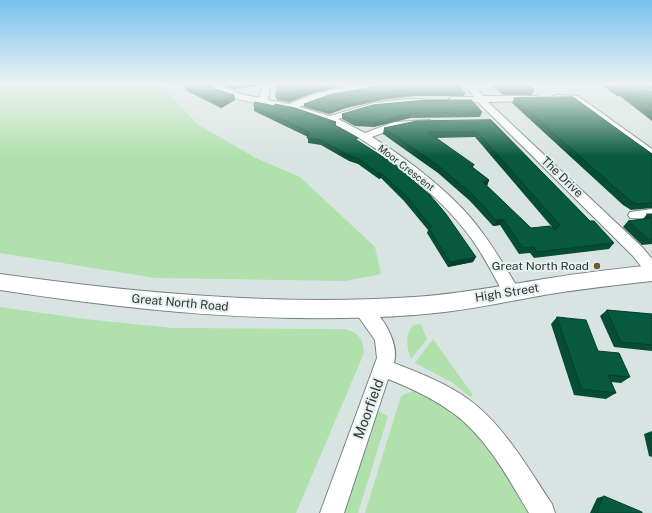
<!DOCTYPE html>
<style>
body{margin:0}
canvas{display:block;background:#d8e4e1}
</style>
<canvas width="652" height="513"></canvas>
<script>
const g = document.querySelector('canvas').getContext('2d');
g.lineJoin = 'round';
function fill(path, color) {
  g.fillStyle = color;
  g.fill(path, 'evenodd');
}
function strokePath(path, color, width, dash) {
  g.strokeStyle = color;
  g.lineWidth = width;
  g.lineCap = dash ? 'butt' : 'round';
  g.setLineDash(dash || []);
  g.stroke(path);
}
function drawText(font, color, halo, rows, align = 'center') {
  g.font = font + ' "Public Sans",sans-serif';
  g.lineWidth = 4;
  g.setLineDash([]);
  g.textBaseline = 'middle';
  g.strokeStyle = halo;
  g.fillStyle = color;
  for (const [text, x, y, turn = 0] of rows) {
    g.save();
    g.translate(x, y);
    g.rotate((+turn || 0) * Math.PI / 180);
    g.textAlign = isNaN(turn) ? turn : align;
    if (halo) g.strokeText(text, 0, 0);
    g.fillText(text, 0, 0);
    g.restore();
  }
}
const green = new Path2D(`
 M 0,85 L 161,85 L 197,124 L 256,158 L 300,177 L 375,247 L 381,274 L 346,281 L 155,278 L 0,253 Z
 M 0,307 L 85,319 L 173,328 L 346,329 C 359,334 363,338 364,353 L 296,513 L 0,513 Z
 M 421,324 L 427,339 L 411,359 C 407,349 404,333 414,325 Z
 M 433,339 L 473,395 L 470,397 L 453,383 L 415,363 Z
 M 413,391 L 422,393 L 459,416 L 473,431 L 499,465 L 530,513 L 365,513 L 401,396 Z
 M 378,411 L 388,416 L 358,513 L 343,513 Z`);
const minor = new Path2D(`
 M 209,85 L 220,85 L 241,94 L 259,98 L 262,85 L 270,85 L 268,100 L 289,104 L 317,93 L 341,88 L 357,85 L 376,85 L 372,88 L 332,95 L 299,107 L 330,116 L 373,103 L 406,99 L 421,99 L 423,101 L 418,104 L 373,109 L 338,119 L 365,133 L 394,122 L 430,120 L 431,122 L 430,124 L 395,128 L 372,137 C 407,158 458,198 481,231 C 495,249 506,269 518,288 L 520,293 L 518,298 L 512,300 L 506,298 C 495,278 484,256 471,238 C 443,198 371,138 326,121 C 313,116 299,112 285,109 C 267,105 221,99 209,85 Z
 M 466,85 L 474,85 L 483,96 L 537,96 L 537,100 L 534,101 L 488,102 L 643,248 L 652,259 L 652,276 L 647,274 L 633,256 L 478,102 L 449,102 L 449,98 L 452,97 L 474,97 Z
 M 556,95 L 578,96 L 652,149 L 652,157 L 648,156 L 573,101 L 553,100 L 553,96 Z
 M 652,209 L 652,219 L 630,218 L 628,215 L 630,212 Z
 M 361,302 C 380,308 400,343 394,363 C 419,373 446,383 468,399 C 504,425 528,468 552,504 L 555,513 L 529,513 C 508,478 487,438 453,413 C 434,399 411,388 388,379 L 344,513 L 320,513 L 377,358 L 375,340 L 353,309 L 355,304 Z`);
const major = new Path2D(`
 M 652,265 L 652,281 C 616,285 580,289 544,295 C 501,303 458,312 414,315 C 275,325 137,311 0,290 L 0,274 C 137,293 275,306 414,297 C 458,294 501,286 544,279 C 580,273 616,269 652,265 Z`);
const wall = new Path2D(`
 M 223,85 L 256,85 L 256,86 L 234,89 Z
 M 494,85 L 527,85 L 534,90 L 532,95 L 503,95 L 494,87 Z
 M 601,85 L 640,85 L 652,92 L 652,121 L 620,96 L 617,96 Z
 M 643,85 L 652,85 L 652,90 Z
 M 185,87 L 216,89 L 234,95 L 235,100 L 221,108 L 187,91 Z
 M 373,87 L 465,93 L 464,96 L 415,96 L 381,100 L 346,108 L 329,114 L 304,107 L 304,104 Z
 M 335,88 L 316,92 L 289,102 L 277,100 L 276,97 Z
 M 514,98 L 652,154 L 652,208 L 631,210 L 623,205 L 512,103 Z
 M 254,106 L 336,122 L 336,126 L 357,140 L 473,262 L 448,267 L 427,233 L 428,230 L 404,201 L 381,178 L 379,179 L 358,164 L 349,161 L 321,145 L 308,143 L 308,137 L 254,111 Z
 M 482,112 L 480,117 L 410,118 L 373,127 L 355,126 L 342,119 L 342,114 Z
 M 491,120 L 590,221 L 614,243 L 609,249 L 534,258 L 530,253 L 519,254 L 500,225 L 493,226 L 470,201 L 438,173 L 383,134 L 384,128 ZM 475,137 L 552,227 L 531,228 L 487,186 L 489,180 L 436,138 Z
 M 647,214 L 652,214 L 652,244 L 642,245 L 623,227 L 628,221 L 643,219 Z
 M 607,310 L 652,314 L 652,351 L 614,347 L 600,316 Z
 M 557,317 L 630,377 L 621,383 L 611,382 L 616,393 L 606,399 L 574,395 L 551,324 Z
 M 652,431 L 652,457 L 649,456 L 644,434 Z
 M 604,496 L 642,513 L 590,513 L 597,498 Z`);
const shadedWall = new Path2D(`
 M 233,85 L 256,85 L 256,86 L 234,89 Z
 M 333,85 L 335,85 L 335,88 L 316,92 L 289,102 L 289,99 L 316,88 Z
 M 234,95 L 235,100 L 221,108 L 219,103 Z
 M 381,97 L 381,100 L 346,108 L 329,114 L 329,112 L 346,105 Z
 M 411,113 L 410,118 L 373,127 L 374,122 Z
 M 381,173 L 381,178 L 379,179 L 379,174 Z
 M 489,180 L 487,186 L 483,182 Z
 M 503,219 L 500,225 L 493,226 L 496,220 Z
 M 476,257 L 473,262 L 448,267 L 450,262 Z`);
const building = new Path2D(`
 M 186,85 L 211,85 L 215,88 L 212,88 L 234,95 L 219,103 L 185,87 Z
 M 278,85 L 333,85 L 316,88 L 289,99 L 276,97 Z
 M 376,85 L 459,85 L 465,93 L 415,94 L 381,97 L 346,105 L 329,112 L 304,104 L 332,94 L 373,87 Z
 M 497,85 L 527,85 L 534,90 L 504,91 Z
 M 612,85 L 640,85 L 652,92 L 652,112 L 624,91 L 620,91 Z
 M 573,97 L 652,154 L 652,203 L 636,204 L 628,199 L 514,98 Z
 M 426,100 L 471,100 L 482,112 L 411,113 L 374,122 L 355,121 L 342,114 L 373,105 Z
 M 255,102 L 275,106 L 275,104 L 295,108 L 336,122 L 329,122 L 358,138 L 355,139 L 394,164 L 430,195 L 446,214 L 476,257 L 450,262 L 429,228 L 432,227 L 405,195 L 381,173 L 379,174 L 359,159 L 350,156 L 321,140 L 307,138 L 309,132 L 254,106 Z
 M 491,120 L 590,221 L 594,221 L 614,243 L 537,252 L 534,247 L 523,248 L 503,219 L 496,220 L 473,195 L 440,167 L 384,128 L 417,121 ZM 428,132 L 477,132 L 560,225 L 555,230 L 550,226 L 531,228 L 483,182 L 489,180 L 472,167 L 474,165 Z
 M 647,214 L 652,214 L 652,239 L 648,239 L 628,221 L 651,218 Z
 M 607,310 L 652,314 L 652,345 L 621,342 Z
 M 557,317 L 586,320 L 598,351 L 619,353 L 630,377 L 608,375 L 616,393 L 582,389 Z
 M 604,496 L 642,512 L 642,513 L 597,513 Z`);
const markers = [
 [597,266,4,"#71592a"]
];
const farStreetnames = [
 ["Moor Crescent",406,168,38]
];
const streetNames = [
 ["The Drive",562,177,44],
 ["High Street",507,293,-9],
 ["Great North Road",180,303,5]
];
const poiNames = [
 ["Great North Road",589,266]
];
const nearStreetnames = [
 ["Moorfield",369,409,-70]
];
fill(green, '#b0e1ac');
strokePath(minor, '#798381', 2);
strokePath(major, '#798381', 2);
fill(minor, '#fff');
fill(major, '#fff');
fill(wall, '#074d36');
fill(shadedWall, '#063f2c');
fill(building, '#085a3f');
strokePath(building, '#063f2c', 1);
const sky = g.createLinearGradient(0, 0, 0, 156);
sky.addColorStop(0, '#76c0ee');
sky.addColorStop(0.54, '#edf3f2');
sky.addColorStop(1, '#edf3f200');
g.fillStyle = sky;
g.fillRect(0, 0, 652, 156);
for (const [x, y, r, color] of markers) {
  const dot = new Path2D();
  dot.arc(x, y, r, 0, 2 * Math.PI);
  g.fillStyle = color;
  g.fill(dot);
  strokePath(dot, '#e5f1ef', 1.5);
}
drawText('10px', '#2f3433', '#e5f1ef', farStreetnames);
drawText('12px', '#2f3433', '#e5f1ef', streetNames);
drawText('12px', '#2f3433', '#e5f1ef', poiNames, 'right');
drawText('14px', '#2f3433', '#e5f1ef', nearStreetnames);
</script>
